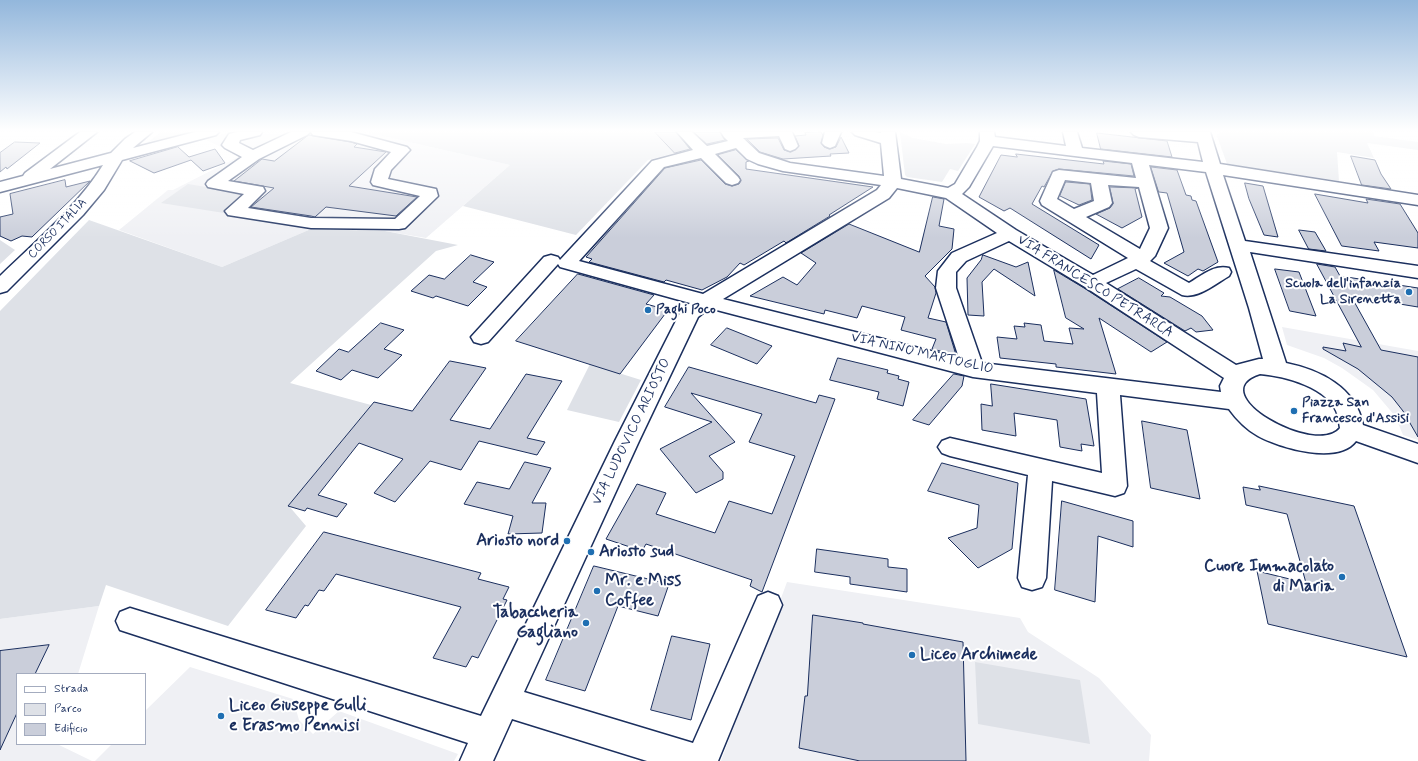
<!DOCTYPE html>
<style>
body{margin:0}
#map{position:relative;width:1418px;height:761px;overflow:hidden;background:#fff;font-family:Mynerve,sans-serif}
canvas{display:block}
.legend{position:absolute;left:16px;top:673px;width:130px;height:72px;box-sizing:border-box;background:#fff;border:1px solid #a4acbf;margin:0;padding:5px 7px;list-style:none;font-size:12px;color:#1b2f5e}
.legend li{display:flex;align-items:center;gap:8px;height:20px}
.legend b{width:20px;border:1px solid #a4acbf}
</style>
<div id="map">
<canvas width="1418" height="761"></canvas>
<ul class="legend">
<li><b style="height:5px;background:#fff"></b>Strada</li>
<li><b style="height:11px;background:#dee1e7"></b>Parco</li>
<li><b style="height:11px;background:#caceda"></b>Edificio</li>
</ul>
</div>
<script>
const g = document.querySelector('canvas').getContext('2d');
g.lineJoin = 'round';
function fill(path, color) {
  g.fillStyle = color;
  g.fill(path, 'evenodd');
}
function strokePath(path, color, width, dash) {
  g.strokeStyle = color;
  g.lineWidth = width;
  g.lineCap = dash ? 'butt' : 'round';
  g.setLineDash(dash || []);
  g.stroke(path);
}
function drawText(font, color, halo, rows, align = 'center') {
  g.font = font + ' Mynerve,sans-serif';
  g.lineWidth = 4;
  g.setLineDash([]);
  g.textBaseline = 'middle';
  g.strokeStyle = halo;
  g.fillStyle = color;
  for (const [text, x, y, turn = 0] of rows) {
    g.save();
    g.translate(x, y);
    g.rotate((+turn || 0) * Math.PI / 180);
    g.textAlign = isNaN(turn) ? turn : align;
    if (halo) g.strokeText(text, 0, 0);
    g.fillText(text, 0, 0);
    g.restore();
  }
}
const built = new Path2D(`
 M 230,132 L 365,132 L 510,165 L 426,238 L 385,231 L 311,229 L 222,267 L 119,230 L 168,190 L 173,190 L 240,156 L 204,139 Z
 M 1282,327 L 1418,351 L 1418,440 L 1403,435 L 1395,416 L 1373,390 L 1342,368 L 1324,358 L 1287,345 Z
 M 787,582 L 1020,618 L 1028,632 L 1099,678 L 1151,735 L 1149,761 L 721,761 Z
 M 99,606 L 78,674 L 17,674 L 17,744 L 57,744 L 92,761 L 0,761 L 0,619 Z
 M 190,667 L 293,699 L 299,720 L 313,734 L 339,711 L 458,754 L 454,761 L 95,761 L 112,744 L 145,744 L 145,711 Z`);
const green = new Path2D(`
 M 161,132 L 192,132 L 148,142 Z
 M 365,132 L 655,132 L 675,153 L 648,160 L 576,235 L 463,206 L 510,165 Z
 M 900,132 L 913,138 L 946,144 L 967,143 L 975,144 L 958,171 L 950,169 L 942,182 L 907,177 L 905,175 Z
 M 1219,132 L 1374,132 L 1374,136 L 1418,142 L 1418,150 L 1367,143 L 1374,158 L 1337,152 L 1339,181 L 1227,164 L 1217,136 Z
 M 188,184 L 249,194 L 224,213 L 161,203 Z
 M 89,220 L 222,267 L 311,229 L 385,231 L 458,245 L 436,251 L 290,383 L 371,405 L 289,506 L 306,526 L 228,626 L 106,585 L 99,606 L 0,619 L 0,311 Z
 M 0,240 L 15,250 L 0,264 Z
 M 590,364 L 641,380 L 619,422 L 567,410 Z
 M 975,662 L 1080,680 L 1090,744 L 978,724 Z`);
const building = new Path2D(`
 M 655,132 L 676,132 L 690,149 L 675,153 Z
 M 694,132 L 720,132 L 725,140 L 707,144 Z
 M 821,132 L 823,135 L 821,143 L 824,147 L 829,149 L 836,147 L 841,137 L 849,153 L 830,154 L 831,156 L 783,159 L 760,152 L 747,139 L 778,138 L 784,150 L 791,152 L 799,146 L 795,136 L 806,135 L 805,133 Z
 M 1097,133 L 1167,141 L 1172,157 L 1101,149 Z
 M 309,135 L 351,142 L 357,144 L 354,147 L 386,152 L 349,186 L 417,197 L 396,216 L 326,207 L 315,217 L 311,216 L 251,207 L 274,188 L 234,181 L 262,159 L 274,161 Z
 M 15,142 L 40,143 L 7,169 L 6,167 L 0,172 L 0,153 Z
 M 178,147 L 189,157 L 215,149 L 225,163 L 203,171 L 191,160 L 154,173 L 130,161 Z
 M 736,150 L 749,161 L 746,162 L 746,169 L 873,187 L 829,215 L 830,216 L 786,243 L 784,241 L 744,265 L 740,263 L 727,277 L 702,290 L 666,280 L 664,282 L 589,262 L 592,259 L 586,257 L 665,168 L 701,160 L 725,184 L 732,186 L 739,184 L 741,181 L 739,176 L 718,155 Z
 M 1016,154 L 1104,164 L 1103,161 L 1131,164 L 1134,176 L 1059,169 L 1053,171 L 1044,187 L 1042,186 L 1032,204 L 1099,245 L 1091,259 L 1010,208 L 1004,211 L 979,197 L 1001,155 L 1017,157 Z
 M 1351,156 L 1375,160 L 1381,174 L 1391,189 L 1362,185 Z
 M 1151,167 L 1177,170 L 1186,195 L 1191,196 L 1192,200 L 1196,201 L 1218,262 L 1203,271 L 1198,269 L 1188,276 L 1164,263 L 1184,252 L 1167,193 L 1159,192 Z
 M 65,180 L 66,187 L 90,181 L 32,237 L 22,236 L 11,241 L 0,236 L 0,217 L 13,214 L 10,194 Z
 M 1066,182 L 1090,184 L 1092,200 L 1079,205 L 1060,196 Z
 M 1245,183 L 1263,186 L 1278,237 L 1264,235 L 1249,199 Z
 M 1110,187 L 1138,188 L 1135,189 L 1142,217 L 1122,228 L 1096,214 L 1110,208 L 1113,204 Z
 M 1315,194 L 1368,203 L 1366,199 L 1400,204 L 1418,233 L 1418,248 L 1374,242 L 1379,251 L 1342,246 Z
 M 933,197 L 944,199 L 939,226 L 954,229 L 952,249 L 925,276 L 935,287 L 936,293 L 928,318 L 946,322 L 956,355 L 932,349 L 936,339 L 901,330 L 905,317 L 862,306 L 857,318 L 825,310 L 824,314 L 750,296 L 783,277 L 797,285 L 816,263 L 801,253 L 849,224 L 919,252 Z
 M 1299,230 L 1315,232 L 1326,251 L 1309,249 Z
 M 471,255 L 494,262 L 473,282 L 487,287 L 468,306 L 436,296 L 433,298 L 411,291 L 429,275 L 444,279 Z
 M 983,255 L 1016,267 L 1028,262 L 1035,296 L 994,269 L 982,282 L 984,316 L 968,315 L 967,278 L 981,260 Z
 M 1317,264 L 1335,267 L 1340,276 L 1418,288 L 1418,307 L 1351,296 L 1381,350 L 1418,357 L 1418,437 L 1403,411 L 1392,397 L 1358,369 L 1323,349 L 1323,347 L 1346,351 L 1343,343 L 1361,347 Z
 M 1275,269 L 1299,272 L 1316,316 L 1290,311 Z
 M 1054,270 L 1084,288 L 1167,342 L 1151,352 L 1099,318 L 1116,374 L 1056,367 L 1056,364 L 1000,358 L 997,337 L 1017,339 L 1014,326 L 1025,327 L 1024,323 L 1041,325 L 1044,341 L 1073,344 L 1069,328 L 1084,329 L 1066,318 Z
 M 578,274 L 654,295 L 646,304 L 668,310 L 620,374 L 516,341 Z
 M 1139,278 L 1164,293 L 1161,296 L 1170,297 L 1202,316 L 1213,330 L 1196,332 L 1191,328 L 1185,331 L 1118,289 Z
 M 381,323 L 404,330 L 384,349 L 402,355 L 378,378 L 352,370 L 341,380 L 316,371 L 339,349 L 348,352 Z
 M 727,328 L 772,346 L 757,364 L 711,345 Z
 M 838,358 L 888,370 L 887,373 L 899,376 L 898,379 L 909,382 L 903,406 L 877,399 L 879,392 L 830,380 Z
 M 450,361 L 486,368 L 450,420 L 490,429 L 526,374 L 562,381 L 527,438 L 545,442 L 537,455 L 479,441 L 461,470 L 430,461 L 395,502 L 374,493 L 403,459 L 359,443 L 318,495 L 347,504 L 337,517 L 307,508 L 305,511 L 288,506 L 374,402 L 412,411 Z
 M 689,367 L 816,403 L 819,395 L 835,399 L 762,592 L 750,586 L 752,580 L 646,544 L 642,551 L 606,539 L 637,484 L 666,493 L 656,514 L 715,533 L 729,501 L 772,514 L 795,456 L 749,442 L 762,414 L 691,393 L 735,442 L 709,456 L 723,472 L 723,479 L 696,493 L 660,449 L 712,422 L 665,407 Z
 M 954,374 L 964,376 L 962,386 L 929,425 L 913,420 Z
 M 991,384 L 1086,399 L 1094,446 L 1081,444 L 1082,451 L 1060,447 L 1057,420 L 1014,413 L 1016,436 L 982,430 L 981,404 L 992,406 Z
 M 1142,421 L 1187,430 L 1200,499 L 1151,488 Z
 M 525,462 L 551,468 L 532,503 L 546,503 L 542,533 L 508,534 L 513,516 L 464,504 L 477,482 L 509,489 Z
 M 942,463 L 1018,483 L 1012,549 L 978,568 L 948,538 L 977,528 L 979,505 L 928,491 Z
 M 1259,486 L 1354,506 L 1407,657 L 1268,624 L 1257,571 L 1306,583 L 1287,514 L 1246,505 L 1243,487 L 1260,490 Z
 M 1062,501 L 1133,521 L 1133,547 L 1098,536 L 1095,602 L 1055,590 Z
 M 324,532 L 481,573 L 478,579 L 509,587 L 503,599 L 507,600 L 478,658 L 472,656 L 466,667 L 433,658 L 461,607 L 336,574 L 324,591 L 319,590 L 308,606 L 305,605 L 296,618 L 266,610 Z
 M 817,549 L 888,559 L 888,567 L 907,569 L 907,592 L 850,584 L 850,577 L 815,572 Z
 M 594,566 L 669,584 L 658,616 L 618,606 L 585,691 L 546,680 Z
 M 813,615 L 863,623 L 863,624 L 963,642 L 966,761 L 860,761 L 799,748 L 805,696 L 807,696 Z
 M 672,636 L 710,644 L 691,720 L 651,710 Z
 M 49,645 L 35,674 L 17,674 L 17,713 L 0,750 L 0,651 Z`);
const minor = new Path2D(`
 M 80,132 L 97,132 L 50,169 L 111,153 L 125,139 L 135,132 L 152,132 L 133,148 L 195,132 L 219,132 L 216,135 L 122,160 L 104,190 L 83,215 L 7,291 L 0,293 L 0,276 C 36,241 76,208 103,165 L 0,192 L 0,182 L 23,176 L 25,173 Z
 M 237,132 L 262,132 L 260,135 L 240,140 L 239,143 L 253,150 L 291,132 L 310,132 L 307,135 L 259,159 L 228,181 L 263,187 L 265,191 L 248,208 L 311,218 L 395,219 L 420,196 L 373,185 L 371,182 L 375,169 L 391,152 L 351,141 L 313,135 L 311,132 L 351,132 L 407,147 L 410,150 L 391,170 L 388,179 L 436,189 L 438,196 L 405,228 L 399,229 L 311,228 L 228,215 L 225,211 L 244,194 L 208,187 L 206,184 L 208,181 L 242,157 L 225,148 L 222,145 L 229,134 Z
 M 677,132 L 692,132 L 707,146 L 728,141 L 724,137 L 721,132 L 792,132 L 798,146 L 795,149 L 790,151 L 785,149 L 779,136 L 743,138 L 759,153 L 790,163 L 884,176 L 881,143 L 855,135 L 852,132 L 875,132 L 881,133 L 881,132 L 895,132 L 901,179 L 948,188 L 955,184 L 977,147 L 980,141 L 980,132 L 994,132 L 995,137 L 1066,146 L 1063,132 L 1077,132 L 1082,148 L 1203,162 L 1198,142 L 1139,137 L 1134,135 L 1131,132 L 1210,132 L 1220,164 L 1418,195 L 1418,205 L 1223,175 L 1245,241 L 1418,266 L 1418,278 L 1250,252 L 1286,363 C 1320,370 1356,387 1363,425 L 1418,444 L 1418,463 L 1356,441 C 1338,465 1280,448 1258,436 C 1246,429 1237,420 1229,409 L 1120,395 L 1127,486 L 1124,493 L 1115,496 L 1052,481 L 1046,578 L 1042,587 L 1032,590 L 1022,587 L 1018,578 L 1028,475 L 950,456 L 942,453 L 938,447 L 942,441 L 950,438 L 1102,473 L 1097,393 L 973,377 L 709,308 L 698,317 L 639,441 L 524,692 L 693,743 L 758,596 L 768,592 L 778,596 L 782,605 L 718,761 L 647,761 L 512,719 L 493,761 L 460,761 L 468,743 L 120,630 L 116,621 L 120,612 L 130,608 L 481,716 L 615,441 L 680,313 L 683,308 L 690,303 L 560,267 L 558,264 L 488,342 L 481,344 L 474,342 L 471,337 L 544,257 L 551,255 L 558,257 L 560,260 L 652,161 L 693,150 ZM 993,146 L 1132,163 L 1136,178 L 1059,170 L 1053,172 L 1040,201 L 1042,205 L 1128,258 L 1093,275 L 1016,230 L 962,194 L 969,187 ZM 736,148 L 747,159 L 758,164 L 783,171 L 881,185 L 877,190 L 703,294 L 579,261 L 664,167 L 701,158 L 726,183 L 732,185 L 738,183 L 740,180 L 738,177 L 715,154 ZM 1149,165 L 1206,172 L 1249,308 L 1263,359 L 1259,359 L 1236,365 L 1106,283 L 1136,269 L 1182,295 C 1198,299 1215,284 1229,276 L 1231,272 L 1229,268 C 1214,264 1201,276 1189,283 L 1150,261 L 1155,256 L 1168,228 ZM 1065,180 L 1091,183 L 1094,201 L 1074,209 L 1057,199 ZM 1108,185 L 1139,187 L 1150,228 L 1140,249 L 1086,217 L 1109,207 L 1112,203 ZM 897,188 L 946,198 L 997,233 L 952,253 L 938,271 L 936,288 L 959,358 L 723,299 L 889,198 ZM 1009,241 L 1085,287 L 1224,378 L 1220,386 L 1221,392 L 982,363 L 956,288 L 956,272 L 966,261 ZM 1260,374 C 1284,376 1330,387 1338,416 C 1339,419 1339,424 1340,428 C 1317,458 1200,393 1260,374 Z
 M 825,132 L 841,132 L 835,146 L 830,148 L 825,146 L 822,143 Z`);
const markers = [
 [1409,292,4,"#1f6fb2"],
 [648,310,4,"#1f6fb2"],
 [1294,411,4,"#1f6fb2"],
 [567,541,4,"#1f6fb2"],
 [591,552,4,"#1f6fb2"],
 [1342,577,4,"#1f6fb2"],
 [597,591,4,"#1f6fb2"],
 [586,623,4,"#1f6fb2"],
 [912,655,4,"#1f6fb2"],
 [221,716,4,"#1f6fb2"]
];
const farStreetnames = [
 ["CORSO ITALIA",58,229,-46]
];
const poiNames = [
 ["Scuola dell'infanzia",1401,284,"right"],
 ["La Sirenetta",1401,300,"right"],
 ["Paghi Poco",656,310],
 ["Piazza San",1302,403],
 ["Francesco d'Assisi",1302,419]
];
const streetNames = [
 ["VIA FRANCESCO PETRARCA",1095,287,32],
 ["VIA NINO MARTOGLIO",922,354,13],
 ["VIA LUDOVICO ARIOSTO",632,432,-64]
];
const nearPoinames = [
 ["Ariosto nord",559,541,"right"],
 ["Ariosto sud",599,552],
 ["Cuore Immacolato",1334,567,"right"],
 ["di Maria",1334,587,"right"],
 ["Mr. e Miss",605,581],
 ["Coffee",605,601],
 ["Tabaccheria",578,613,"right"],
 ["Gagliano",578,633,"right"],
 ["Liceo Archimede",920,655],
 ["Liceo Giuseppe Gulli",229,706],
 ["e Erasmo Pennisi",229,726]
];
fill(built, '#eff0f4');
fill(green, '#dee1e7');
fill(building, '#caceda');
strokePath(building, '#1b2f5e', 1);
strokePath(minor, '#1b2f5e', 3);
fill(minor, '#fff');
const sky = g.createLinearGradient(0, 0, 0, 238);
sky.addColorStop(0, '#93b7dc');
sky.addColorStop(0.55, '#fff');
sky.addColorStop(1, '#ffffff00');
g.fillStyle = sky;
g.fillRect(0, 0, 1418, 238);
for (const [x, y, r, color] of markers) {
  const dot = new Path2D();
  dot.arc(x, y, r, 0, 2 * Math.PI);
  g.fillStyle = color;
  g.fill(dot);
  strokePath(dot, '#fff', 1.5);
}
drawText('12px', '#1b2f5e', '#fff', farStreetnames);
drawText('bold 14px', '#1b2f5e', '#fff', poiNames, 'left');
drawText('14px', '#1b2f5e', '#fff', streetNames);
drawText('bold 17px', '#1b2f5e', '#fff', nearPoinames, 'left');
</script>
